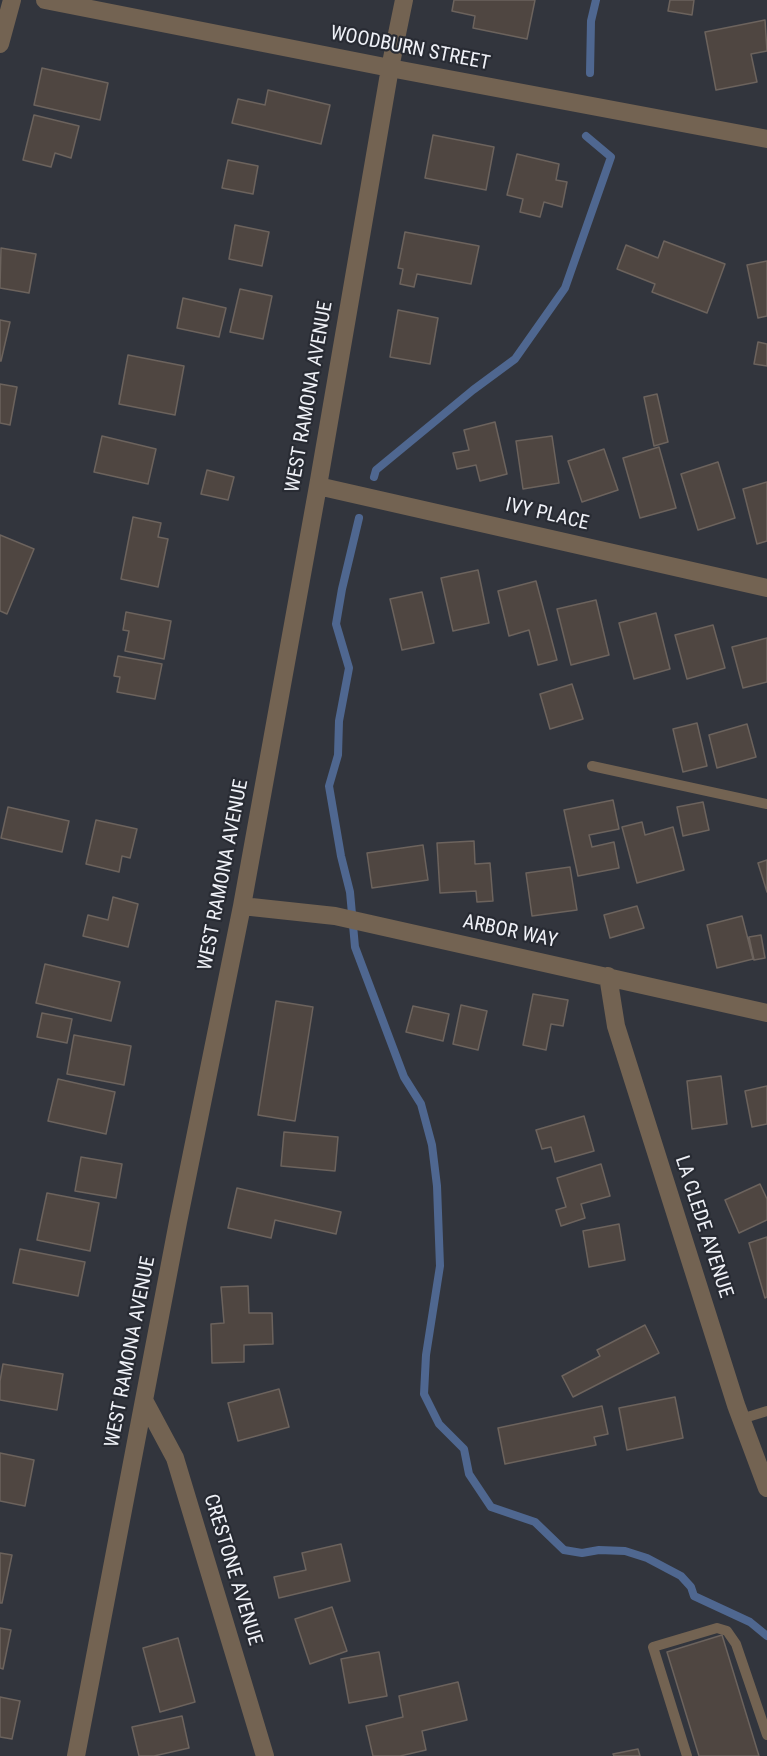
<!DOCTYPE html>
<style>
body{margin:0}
canvas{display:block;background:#32353d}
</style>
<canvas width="767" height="1756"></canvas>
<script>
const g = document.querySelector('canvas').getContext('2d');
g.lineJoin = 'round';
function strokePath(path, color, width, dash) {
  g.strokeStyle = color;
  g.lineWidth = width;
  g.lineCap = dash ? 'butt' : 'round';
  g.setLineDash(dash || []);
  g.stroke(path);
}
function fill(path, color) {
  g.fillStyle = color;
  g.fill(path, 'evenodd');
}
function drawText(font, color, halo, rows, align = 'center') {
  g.font = font + ' "Roboto Condensed",sans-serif';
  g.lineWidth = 4.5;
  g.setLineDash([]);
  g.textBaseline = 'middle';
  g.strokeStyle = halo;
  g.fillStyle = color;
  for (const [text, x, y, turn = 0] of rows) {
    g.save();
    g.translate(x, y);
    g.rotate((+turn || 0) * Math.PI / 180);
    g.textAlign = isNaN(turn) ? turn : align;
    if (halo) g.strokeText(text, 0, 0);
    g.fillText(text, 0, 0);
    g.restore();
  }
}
const stream = new Path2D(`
 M 590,73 L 591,21 L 596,0
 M 374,477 L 376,470 L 473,390 L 515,359 L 565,288 L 611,157 L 586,136
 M 359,518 L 342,589 L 336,624 L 349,668 L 339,721 L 338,755 L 329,786 L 341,856 L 350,892 L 355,947 L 404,1077 L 421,1104 L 432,1145 L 437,1186 L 440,1266 L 426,1355 L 424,1394 L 439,1424 L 464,1449 L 469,1474 L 491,1507 L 535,1522 L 564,1550 L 582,1553 L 599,1550 L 625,1551 L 647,1558 L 681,1576 L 691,1587 L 694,1596 L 750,1622 L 767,1636`);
const building = new Path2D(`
 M 454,0 L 535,0 L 527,39 L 473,28 L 475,16 L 452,11 Z
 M 670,0 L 694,0 L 692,15 L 668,11 Z
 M 765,20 L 767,51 L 751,54 L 757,82 L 716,90 L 705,32 Z
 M 42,68 L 108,83 L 100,120 L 34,105 Z
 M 268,90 L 330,105 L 321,144 L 232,123 L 238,99 L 265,105 Z
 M 34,115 L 79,126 L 71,158 L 55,153 L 51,167 L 23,160 Z
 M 433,135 L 494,147 L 486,190 L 425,178 Z
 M 517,154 L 559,164 L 556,180 L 567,182 L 562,207 L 544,202 L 540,217 L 520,212 L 523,199 L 507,195 Z
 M 228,160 L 258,166 L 253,194 L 222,188 Z
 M 235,225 L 269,232 L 262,266 L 229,259 Z
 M 405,232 L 479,246 L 471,284 L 417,274 L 414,287 L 400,284 L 403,269 L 398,268 Z
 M 664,241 L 725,264 L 707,313 L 652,292 L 655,284 L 617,269 L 626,245 L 658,258 Z
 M 1,248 L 36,254 L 29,293 L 0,288 Z
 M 767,261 L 767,316 L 758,318 L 747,265 Z
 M 240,289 L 272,296 L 263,339 L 230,332 Z
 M 183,298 L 226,308 L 219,337 L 177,328 Z
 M 398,310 L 438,318 L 430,364 L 390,357 Z
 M 0,320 L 10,322 L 1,361 L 0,361 Z
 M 758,342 L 767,344 L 767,366 L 754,364 Z
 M 128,355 L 184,366 L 175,415 L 119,404 Z
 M 0,384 L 17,387 L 10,425 L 0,423 Z
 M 657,394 L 668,442 L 654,446 L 644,397 Z
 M 495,422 L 507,474 L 480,481 L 476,465 L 457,469 L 453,453 L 469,450 L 464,430 Z
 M 102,436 L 156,449 L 148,484 L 94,472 Z
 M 552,436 L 559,483 L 523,489 L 516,441 Z
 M 659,447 L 676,508 L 640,518 L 623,458 Z
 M 604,449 L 618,490 L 582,502 L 568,461 Z
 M 718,462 L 735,518 L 698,530 L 681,474 Z
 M 207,470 L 234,477 L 228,500 L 201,494 Z
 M 767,482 L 767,541 L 757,544 L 743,489 Z
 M 133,517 L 161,523 L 158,537 L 168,539 L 158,587 L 121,579 Z
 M 0,535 L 34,549 L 7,614 L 0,611 Z
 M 478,570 L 489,623 L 453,631 L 441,578 Z
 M 536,581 L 557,660 L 538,665 L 529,630 L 509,636 L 498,591 Z
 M 422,592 L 434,643 L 402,650 L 390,599 Z
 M 596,600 L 609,655 L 571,665 L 557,609 Z
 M 126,612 L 171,621 L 164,659 L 125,651 L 129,631 L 123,630 Z
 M 656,613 L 670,669 L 634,679 L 619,623 Z
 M 713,625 L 725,668 L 687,679 L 675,635 Z
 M 767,638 L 767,682 L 743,688 L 732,647 Z
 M 118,656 L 162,664 L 155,699 L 117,692 L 120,677 L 114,676 Z
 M 572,684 L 583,719 L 550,729 L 540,694 Z
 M 697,723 L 707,766 L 683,772 L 673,729 Z
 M 747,724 L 756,757 L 717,768 L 709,735 Z
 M 613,800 L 619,829 L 589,835 L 592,847 L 614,842 L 619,868 L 578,876 L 564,810 Z
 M 703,802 L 709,830 L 683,836 L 677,807 Z
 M 8,807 L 69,821 L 62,852 L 1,838 Z
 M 96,820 L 137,829 L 130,858 L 122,856 L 119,872 L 86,864 Z
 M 642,822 L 645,835 L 673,827 L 684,870 L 637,883 L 622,827 Z
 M 474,841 L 475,864 L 490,863 L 493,901 L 477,902 L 476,891 L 440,893 L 437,843 Z
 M 423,845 L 428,880 L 372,888 L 367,853 Z
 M 767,860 L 767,892 L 758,863 Z
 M 570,867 L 577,910 L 532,916 L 526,873 Z
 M 113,897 L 138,904 L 128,947 L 83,936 L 88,915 L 108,920 Z
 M 637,906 L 644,928 L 610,938 L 604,915 Z
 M 742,916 L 753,959 L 717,968 L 707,925 Z
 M 761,935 L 765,958 L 754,960 L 749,937 Z
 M 45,964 L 120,982 L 111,1021 L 36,1003 Z
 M 533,994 L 568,1000 L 563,1026 L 551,1024 L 546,1050 L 523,1045 Z
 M 276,1001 L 313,1007 L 295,1121 L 258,1115 Z
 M 461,1005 L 487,1011 L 478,1050 L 453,1044 Z
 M 413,1006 L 449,1014 L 443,1041 L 406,1032 Z
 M 42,1013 L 72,1019 L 67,1043 L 37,1037 Z
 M 74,1035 L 131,1046 L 124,1085 L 67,1074 Z
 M 721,1076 L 727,1124 L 692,1129 L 687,1081 Z
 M 58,1079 L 115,1092 L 106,1134 L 48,1121 Z
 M 767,1086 L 767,1124 L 752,1127 L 745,1091 Z
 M 584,1116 L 594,1151 L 555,1162 L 551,1147 L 542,1149 L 536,1130 Z
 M 284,1132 L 338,1137 L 335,1171 L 281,1166 Z
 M 81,1157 L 122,1164 L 116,1198 L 75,1191 Z
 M 601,1164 L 610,1196 L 581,1204 L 585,1218 L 561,1226 L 556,1210 L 566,1207 L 557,1178 Z
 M 760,1184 L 767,1199 L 767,1220 L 739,1233 L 725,1200 Z
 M 237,1188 L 341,1212 L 336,1234 L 275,1220 L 271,1238 L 228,1228 Z
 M 47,1193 L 99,1203 L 90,1251 L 37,1240 Z
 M 619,1224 L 625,1260 L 589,1267 L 583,1231 Z
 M 767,1237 L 767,1297 L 765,1298 L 749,1243 Z
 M 20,1249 L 85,1262 L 78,1296 L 13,1283 Z
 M 248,1286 L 249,1313 L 272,1313 L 273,1344 L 244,1345 L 244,1362 L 212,1363 L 211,1324 L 224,1323 L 221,1287 Z
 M 645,1325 L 659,1353 L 573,1397 L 562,1376 L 600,1356 L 597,1350 Z
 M 3,1364 L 63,1374 L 57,1410 L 0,1400 L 0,1381 Z
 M 279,1389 L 289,1427 L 238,1441 L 228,1403 Z
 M 675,1397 L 683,1438 L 627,1450 L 619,1408 Z
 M 602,1406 L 608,1434 L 594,1437 L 596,1445 L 505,1464 L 498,1428 Z
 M 0,1453 L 34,1460 L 25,1506 L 0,1501 Z
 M 341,1544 L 350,1581 L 279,1598 L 274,1577 L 306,1570 L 302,1553 Z
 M 0,1553 L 12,1555 L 2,1603 L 0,1603 Z
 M 332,1607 L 347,1651 L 310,1664 L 295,1619 Z
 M 0,1628 L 11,1630 L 3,1669 L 0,1668 Z
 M 722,1635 L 759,1756 L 699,1756 L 667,1652 Z
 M 178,1638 L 195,1702 L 160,1712 L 143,1648 Z
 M 379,1652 L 387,1696 L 349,1703 L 341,1659 Z
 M 458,1682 L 467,1720 L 422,1731 L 426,1750 L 400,1756 L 373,1756 L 366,1726 L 403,1717 L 399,1696 Z
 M 0,1697 L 20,1701 L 12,1739 L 0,1737 Z
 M 182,1716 L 189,1748 L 154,1756 L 139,1756 L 132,1727 Z
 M 638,1749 L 640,1756 L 614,1756 L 613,1754 Z`);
const lane = new Path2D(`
 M 592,766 L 767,804
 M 741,1419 L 767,1411
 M 687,1756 L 653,1647 L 717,1628 L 727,1631 L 736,1644 L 767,1735`);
const street = new Path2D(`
 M 45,0 L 390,68 L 767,139
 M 0,44 L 12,0
 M 318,486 L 767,588
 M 242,906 L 335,916 L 767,1013
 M 608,976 L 616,1026 L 736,1405 L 767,1488
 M 145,1402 L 175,1458 L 265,1756
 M 76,1756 L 178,1222 L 242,906 L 318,486 L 390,68 L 404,0`);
const streetNames = [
 ["WOODBURN STREET",410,49,11],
 ["WEST RAMONA AVENUE",310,397,-80],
 ["IVY PLACE",547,515,13],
 ["WEST RAMONA AVENUE",224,875,-79],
 ["ARBOR WAY",510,932,12],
 ["LA CLEDE AVENUE",703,1227,72],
 ["WEST RAMONA AVENUE",131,1352,-79],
 ["CRESTONE AVENUE",232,1570,73]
];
strokePath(stream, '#4f6790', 8);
fill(building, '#4f4641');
strokePath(building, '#6c635d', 1.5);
strokePath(lane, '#736352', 10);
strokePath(street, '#736352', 18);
drawText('20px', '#eff1f7', '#282b33', streetNames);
</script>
